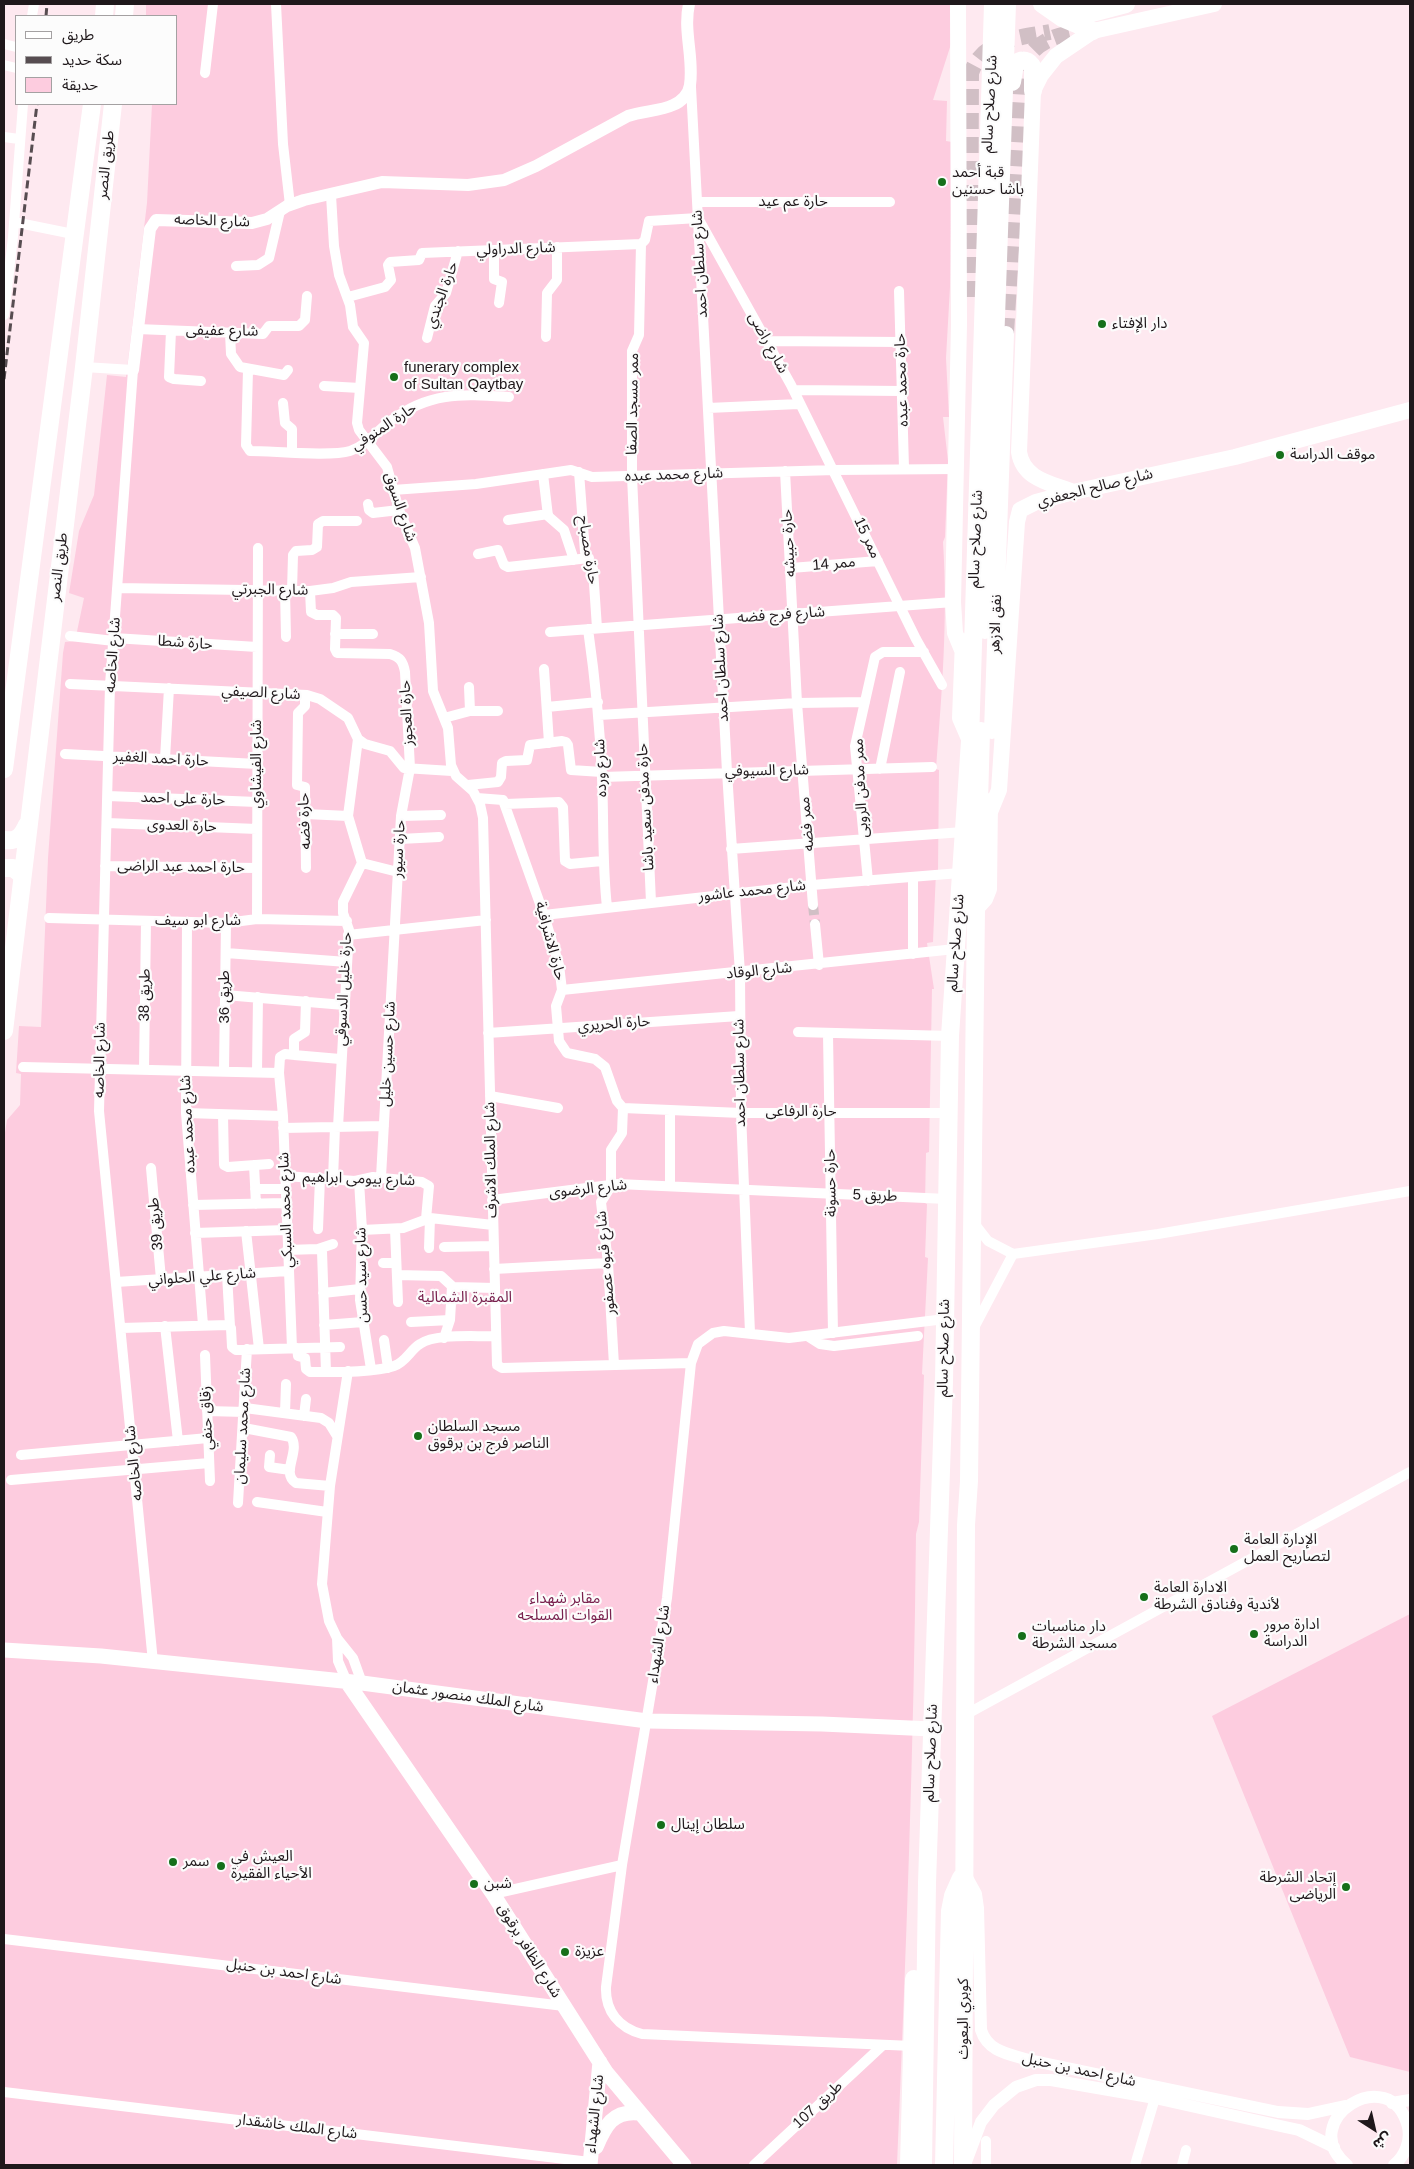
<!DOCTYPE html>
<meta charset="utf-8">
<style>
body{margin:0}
#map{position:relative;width:1414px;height:2169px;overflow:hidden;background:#fee9f0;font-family:Helvetica,"Noto Sans Arabic",sans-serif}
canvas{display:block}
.frame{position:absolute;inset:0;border:5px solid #1f181b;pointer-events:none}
.legend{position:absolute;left:15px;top:15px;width:162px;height:90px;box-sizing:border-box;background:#fcfcfc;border:1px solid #a4a1a2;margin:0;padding:6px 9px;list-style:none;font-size:15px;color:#1f181b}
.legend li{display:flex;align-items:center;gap:10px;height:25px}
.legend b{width:25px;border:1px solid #a4a1a2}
.north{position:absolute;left:1349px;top:2104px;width:50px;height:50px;-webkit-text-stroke:4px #fcfcfc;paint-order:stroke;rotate:145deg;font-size:14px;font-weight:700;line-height:20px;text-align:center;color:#1f181b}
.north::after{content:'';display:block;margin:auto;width:18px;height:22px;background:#1f181b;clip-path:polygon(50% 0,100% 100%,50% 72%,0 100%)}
</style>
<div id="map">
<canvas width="1414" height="2169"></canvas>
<div class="frame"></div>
<ul class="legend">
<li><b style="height:6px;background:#fff"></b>طريق</li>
<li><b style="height:6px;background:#574d51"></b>سكة حديد</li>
<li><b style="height:14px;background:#fdccdf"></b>حديقة</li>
</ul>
<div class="north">ش</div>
</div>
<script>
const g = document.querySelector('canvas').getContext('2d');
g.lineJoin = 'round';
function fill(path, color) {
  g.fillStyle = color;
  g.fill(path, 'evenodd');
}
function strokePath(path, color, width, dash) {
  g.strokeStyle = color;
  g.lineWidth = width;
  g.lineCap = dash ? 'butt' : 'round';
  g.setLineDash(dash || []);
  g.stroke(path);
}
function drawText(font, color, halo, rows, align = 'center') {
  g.font = font + ' Helvetica,"Noto Sans Arabic",sans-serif';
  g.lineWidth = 4.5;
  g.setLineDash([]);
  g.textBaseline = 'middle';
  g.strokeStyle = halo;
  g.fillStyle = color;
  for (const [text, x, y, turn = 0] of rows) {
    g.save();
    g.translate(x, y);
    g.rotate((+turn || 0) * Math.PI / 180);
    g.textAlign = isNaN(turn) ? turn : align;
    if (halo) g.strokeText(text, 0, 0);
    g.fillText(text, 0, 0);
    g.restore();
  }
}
const green = new Path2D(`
 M 146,4 L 952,4 L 953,38 L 933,100 L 947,101 L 946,141 L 952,142 L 950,287 L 946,358 L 949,417 L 943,417 L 948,461 L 945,537 L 943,542 C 948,620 942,691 936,769 L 939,770 L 938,870 L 936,871 L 933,942 L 927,943 L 934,989 L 932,989 L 929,1152 L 926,1153 L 925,1203 L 927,1204 L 925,1257 L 928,1258 L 922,1374 L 924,1375 L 919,1522 L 916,1534 C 914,1745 906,1955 897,2165 L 4,2165 L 4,1139 L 7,1120 L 20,1105 L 21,1074 L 16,1073 L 19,1026 L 41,1027 L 48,858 L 63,653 L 65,642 L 75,641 L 84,598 L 69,593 L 79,531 L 94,495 L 107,375 L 126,377 L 147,203 L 152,104 L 176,104 L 176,16 L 146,16 Z
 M 1410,1614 L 1410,2072 L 1350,2057 L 1212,1716 Z`);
const minorTunnel = new Path2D(`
 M 813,905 L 815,924`);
const primaryTunnel = new Path2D(`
 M 970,297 L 971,73 C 983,39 1019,38 1050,32
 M 1006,334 L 1022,67 C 1038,35 1063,35 1095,28`);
const minor = new Path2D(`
 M 276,4 L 283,144 L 290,205
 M 32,16 L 34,4
 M 4,44 L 16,47
 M 4,65 L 16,68
 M 205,73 L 213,4
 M 691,87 L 727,772 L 740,973 L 741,1113 L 750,1333
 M 4,137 L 19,139
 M 331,195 L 334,246 L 339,275 L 350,305 L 353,327 L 364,343 L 357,423 L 359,430 L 387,467 L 399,510 L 415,548 L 429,623 L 433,691 L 448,728 L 451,765 L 456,776 L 473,791 L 480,804 L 483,818 L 497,1365 L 502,1368 L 691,1363
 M 697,202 L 890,202
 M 14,222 L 73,234
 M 641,244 L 639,335 L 632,351 L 632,476 L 651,902
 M 494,250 L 494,279 L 502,282 L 499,303
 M 236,266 L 258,265 L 269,258 L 280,211
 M 899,291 L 904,468
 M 348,297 L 385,287 L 391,280 L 388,265 L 390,262 L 419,260 L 422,253 L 641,244 L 645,240 L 649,221 L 698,218 L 791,385 L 916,639 L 942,685
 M 4,315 L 13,237 L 23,104
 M 137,329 L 263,334 L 269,326 L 299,326 L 305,320 L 307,296
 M 171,331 L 169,377 L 174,379 L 201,381
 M 230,333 L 231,354 L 240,367 L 284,375 L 288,370
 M 546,337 L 547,293 L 557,280 L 557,247
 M 427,338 L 435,306 L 446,293 L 458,251
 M 767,341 L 901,342
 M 84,367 L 133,370 L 110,685 L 99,1111 L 153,1662
 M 248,370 L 246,445 L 250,451 C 273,451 330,457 350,451 C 366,446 376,432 389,422 C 429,391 463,394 509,397
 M 324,386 L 360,388
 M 794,390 L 902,391
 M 283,403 L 285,423 L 292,429 L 292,451
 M 708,408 L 799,404
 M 785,471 L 797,703 L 813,905
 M 579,472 L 585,552 L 593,569 L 597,628
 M 543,474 L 548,516 L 564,530 L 574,560
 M 393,490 L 476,484 L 571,470 L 592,477 L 835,470 L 957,469
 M 368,504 L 369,510 L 373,513 L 399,510
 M 508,520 L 548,514
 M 478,554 L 498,550 L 504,565 L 508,567 L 589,558
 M 791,568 L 878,561
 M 117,588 L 310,591 L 333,588 L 351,582 L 421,577
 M 285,590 L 286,637
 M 292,591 L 293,555 L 296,551 L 312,550 L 317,547 L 318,524 L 323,521 L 357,521
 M 310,591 L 311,612 L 317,615 L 333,615 L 336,618 L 335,649 L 337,653 L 390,654 C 400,657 403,661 405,672 L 410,768 L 401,816 L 381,1177
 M 588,629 C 595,678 600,727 602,777 C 604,821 602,863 607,907
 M 550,632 L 953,602
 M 335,634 L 373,634
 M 70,636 L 114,641
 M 114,638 L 257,647
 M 544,669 L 549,743
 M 70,684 L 307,695 L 320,699 L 348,718 L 358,739 L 365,744 L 390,751 L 404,768 L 452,771
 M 469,687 L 470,711
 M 305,695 L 305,706 L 298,713 L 297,785 L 305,787 L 306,868
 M 547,707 L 598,702
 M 599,715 L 797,703 L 865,702
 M 444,718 L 470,711 L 498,711
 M 65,754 L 257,764
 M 165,759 L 169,688
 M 880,769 L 900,672
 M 602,777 L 932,767
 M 468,785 L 498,782 L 501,777 L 502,763 L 506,761 L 527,760 L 530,745 L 562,741 L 566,742 L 568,745 L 571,770 L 602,772
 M 108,796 L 257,802
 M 477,798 L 503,800 L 544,915 L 559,965 L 562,990 L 556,1006 L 559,1041 L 567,1053 L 595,1059 L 605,1067 L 617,1101 L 623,1108
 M 505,804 L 559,802 L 563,807 L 565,861 L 570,864 L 602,861
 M 306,814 L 348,816
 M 401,816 L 441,815
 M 107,823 L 257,829
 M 400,839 L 439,837
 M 731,849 L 963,832
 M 362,863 L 398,872
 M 105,866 L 257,868
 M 913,877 L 913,954
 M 868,881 L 855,746 L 875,657 L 883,652 L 924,652
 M 544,915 L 812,885 L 960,873
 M 49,918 L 226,923 L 257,919 L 347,921
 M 257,919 L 258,548
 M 187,922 L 186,1113 L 203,1325
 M 815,924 L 819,965
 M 348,935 L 486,920
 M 226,953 L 347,962
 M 562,990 L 955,949
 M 225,995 L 344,1005
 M 306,1001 L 305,1032 L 294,1039 L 294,1055 L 340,1059
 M 798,1032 L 950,1036
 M 488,1033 L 739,1016
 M 828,1034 L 833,1333
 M 23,1067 L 279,1073 L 280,1057 L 285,1054 L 295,1055
 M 144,1070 L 146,921
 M 224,1071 L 226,923
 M 257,1072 L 258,997
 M 279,1073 L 283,1116 L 292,1348
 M 490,1096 L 558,1108
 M 623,1108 L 741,1113 L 949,1113
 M 670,1112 L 670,1186
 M 186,1113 L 283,1116
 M 223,1115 L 224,1165 L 228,1167 L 269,1164
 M 338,1127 L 349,930 L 343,913 L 343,902 L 362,863 L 348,816 L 358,739
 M 283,1128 L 384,1126
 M 254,1165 L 256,1204
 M 151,1168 L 161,1279
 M 285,1176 L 355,1181 L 373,1177 L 422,1182 L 429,1186 L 426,1219
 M 333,1179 L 335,1127
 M 359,1181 L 362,1230 L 360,1300 L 371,1369
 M 255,1189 L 285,1189
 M 492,1200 L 618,1184 L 947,1199
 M 193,1205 L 285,1203
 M 974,1223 L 988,1241 L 1013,1254 L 1158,1234 L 1410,1191
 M 318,1229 L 320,1178
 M 395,1229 L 398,1302
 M 362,1230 L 403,1228 L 430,1218 L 493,1225
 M 246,1231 L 259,1349
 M 195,1233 L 286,1230
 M 444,1247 L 493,1246
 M 429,1248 L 430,1218
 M 318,1249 L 333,1244
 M 287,1250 L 318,1249 L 322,1251 L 326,1372
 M 383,1263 L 396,1263
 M 494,1269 L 608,1263
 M 227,1275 L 230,1326
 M 397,1275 L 441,1276 L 453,1287 L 495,1288
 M 116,1282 L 288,1271
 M 323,1293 L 360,1289
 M 411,1322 L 450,1320
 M 324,1325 L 363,1322
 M 165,1326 L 178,1441
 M 975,1326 L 1013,1254
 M 121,1328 L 228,1325 L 231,1328 L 232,1347 L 236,1350 L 340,1347
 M 809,1337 L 820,1344 L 834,1346 L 918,1336
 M 444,1338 L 450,1320 L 452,1286
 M 384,1340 L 388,1368
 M 297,1348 L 298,1356 L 305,1358 L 306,1369 L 310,1372 C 332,1372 374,1373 394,1366 C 406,1362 410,1350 420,1344 C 436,1333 475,1337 496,1336
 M 205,1355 L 210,1481
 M 614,1365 L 608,1263 L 601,1202 L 611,1186 L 611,1150 L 622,1133 L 623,1108
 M 348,1371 L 330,1486 L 322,1584 L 329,1621 L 337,1638 L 353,1658 L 362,1683
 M 245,1408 L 321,1418 L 329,1423 L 337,1436
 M 207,1411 L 245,1412
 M 285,1413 L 286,1384
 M 304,1416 L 306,1399
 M 244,1428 L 291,1437 C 301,1451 280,1473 296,1483 L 330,1486
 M 21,1455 L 208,1438
 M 270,1455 L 269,1467 L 290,1470
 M 11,1480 L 209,1463
 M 257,1502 L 327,1512
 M 238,1503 L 247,1349
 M 337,1638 L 338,1661 L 347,1682
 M 965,1715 L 1410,1472
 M 493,1894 L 622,1865
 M 4,1939 L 564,2006
 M 912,2046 L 642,2034 C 619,2028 605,2011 606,1987 L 622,1865 L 667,1598 L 691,1363 L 698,1344 L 713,1333 L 724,1331 L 789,1338 L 945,1319
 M 4,2092 L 590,2162
 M 754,2165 L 883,2045
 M 986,2165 L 986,2141
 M 1135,2165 L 1155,2098
 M 1182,2165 L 1186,2150`);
const tertiary = new Path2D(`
 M 133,370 L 150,229 L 156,220 L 252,223 L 267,219 L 287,206 L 304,200 L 382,182 L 468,185 L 504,180 L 536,166 L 628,116 C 642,111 661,111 673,105 C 681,102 689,94 690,85 C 694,58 683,31 689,4
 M 965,1874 L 976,1894 L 978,1908 L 981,2030 C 988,2052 1009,2054 1029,2060 L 1278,2112 L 1308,2114 L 1345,2106
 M 1392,2103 L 1410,2100
 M 966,2162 L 981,2122 L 994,2105 L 1016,2087 L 1036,2080 L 1051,2080 L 1155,2098 L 1285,2127 L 1299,2130 L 1334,2147
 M 1347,2165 C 1294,2121 1391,2059 1408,2127 C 1411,2141 1405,2156 1394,2165`);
const secondary = new Path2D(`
 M 4,1650 L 101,1656 L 362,1683 L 647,1721 L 822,1724 L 932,1729
 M 347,1682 L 493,1894 L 606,2072 L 684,2165
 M 596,2147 C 605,2126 613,2110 639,2113
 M 590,2165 L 600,2062`);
const primary = new Path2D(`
 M 958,4 L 959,324 L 953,602 L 955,633 L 962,650
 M 1073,492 C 1050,483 1023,479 1019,452 L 1033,91 L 1041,75 L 1056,56 L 1093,31 L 1214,4
 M 963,641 L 960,718 L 970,741
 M 992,731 L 1006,334
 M 990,812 L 999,790 L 1017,522 L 1020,510 L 1036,502 L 1073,492 L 1235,457 L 1410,410
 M 976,909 L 985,899 L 989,889 L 990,801`);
const trunk = new Path2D(`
 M 1042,4 L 1062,18 L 1093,31
 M 1053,11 L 1088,14 L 1126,4
 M 104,16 L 105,4
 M 124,16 L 125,4
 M 1012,82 L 1015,64 C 1022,58 1029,60 1033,68 L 1033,91
 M 985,630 L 1007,4
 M 4,769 L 92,104
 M 4,840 C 17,842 22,836 27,825
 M 4,868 L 13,868 L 22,875
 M 4,1031 L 84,367 L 113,104
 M 909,2165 L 914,1979
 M 923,2165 L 927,1883 L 944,1382 L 950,1036 L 970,741 L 993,4
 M 944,2165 L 950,1911 L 953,1896 L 961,1878
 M 963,2165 L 966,1525 L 969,1481 L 976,909 L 981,731`);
const rail = new Path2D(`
 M 46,16 L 47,4
 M 4,379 L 37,104`);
const markers = [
 [942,182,5,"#166f1a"],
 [1102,324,5,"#166f1a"],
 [394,377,5,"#166f1a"],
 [1280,455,5,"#166f1a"],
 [418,1436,5,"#166f1a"],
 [1234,1549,5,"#166f1a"],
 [1144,1597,5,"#166f1a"],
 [1254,1634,5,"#166f1a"],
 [1022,1636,5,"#166f1a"],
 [661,1825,5,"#166f1a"],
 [173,1862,5,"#166f1a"],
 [221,1866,5,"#166f1a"],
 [474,1884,5,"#166f1a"],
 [1346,1887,5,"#166f1a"],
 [565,1952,5,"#166f1a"]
];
const streetNames = [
 ["شارع صلاح سالم",990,104,-87],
 ["طريق النصر",106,165,-84],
 ["حارة عم عيد",793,202],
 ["شارع الخاصه",212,221,2],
 ["شارع الدراولي",516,249,-2],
 ["شارع سلطان احمد",700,264,-93],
 ["حارة الجندي",442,295,-70],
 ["شارع عفيفى",222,331,1],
 ["شارع راضى",768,343,61],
 ["حارة محمد عبده",902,380,-92],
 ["ممر مسجد الصفا",633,404,-89],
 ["حارة المنوفي",384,427,-33],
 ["شارع محمد عبده",674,475,-2],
 ["شارع صالح الجعفري",1095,488,-14],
 ["شارع السوق",400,507,71],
 ["ممر 15",867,538,65],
 ["شارع صلاح سالم",976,539,-88],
 ["حارة حبيشه",789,543,-93],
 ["حارة مصباح",588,550,81],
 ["ممر 14",834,564,-5],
 ["طريق النصر",59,567,-83],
 ["شارع الجبرتي",270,590,1],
 ["شارع فرج فضه",781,615,-4],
 ["نفق الازهر",996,624,-88],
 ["حارة شطا",185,643,4],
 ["شارع الخاصه",113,655,-86],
 ["شارع سلطان احمد",721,668,-93],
 ["شارع الصيفي",261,693,3],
 ["حارة العجوز",407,713,-93],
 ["حارة احمد الغفير",161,759,3],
 ["شارع الفيشاوي",257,764,-90],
 ["شارع ورده",601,768,-92],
 ["شارع السيوفي",767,771,-1],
 ["ممر مدفن الروبى",861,788,-93],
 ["حارة على احمد",183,799,2],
 ["حارة مدفن سعيد باشا",646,807,-93],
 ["حارة فضه",305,821,-92],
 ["ممر فضه",807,824,-95],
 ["حارة العدوى",182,826,2],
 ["حارة سيور",399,849,-87],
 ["حارة احمد عبد الراضى",181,867,1],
 ["شارع محمد عاشور",752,891,-6],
 ["شارع ابو سيف",198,921],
 ["حارة الاشرافية",550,941,75],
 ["شارع صلاح سالم",956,943,-86],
 ["شارع الوقاد",759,971,-6],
 ["حارة خليل الدسوقي",344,989,-87],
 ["طريق 38",145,995,-89],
 ["طريق 36",225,997,-90],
 ["حارة الحريري",614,1024,-4],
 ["شارع حسين خليل",388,1054,-87],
 ["شارع الخاصه",100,1060,-89],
 ["شارع سلطان احمد",740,1073,-91],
 ["حارة الرفاعى",801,1112],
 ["شارع محمد عبده",188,1124,-93],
 ["شارع الملك الاشرف",491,1160,-91],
 ["شارع بيومى ابراهيم",359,1179,2],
 ["حارة حسونة",831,1183,-91],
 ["شارع الرضوى",588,1189,-6],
 ["طريق 5",875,1196,2],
 ["شارع محمد السبكي",286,1210,-92],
 ["طريق 39",156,1224,-95],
 ["شارع قبوه عصفور",606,1263,-95],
 ["شارع سيد حسن",362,1275,-91],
 ["شارع علي الحلواني",202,1277,-4],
 ["شارع صلاح سالم",944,1348,-89],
 ["زقاق حنفي",207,1418,-92],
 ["شارع محمد سليمان",243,1426,-87],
 ["شارع الخاصه",134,1463,-96],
 ["شارع الشهداء",659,1644,-81],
 ["شارع الملك منصور عثمان",468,1697,8],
 ["شارع صلاح سالم",931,1753,-88],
 ["شارع الظافر برقوق",529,1951,58],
 ["شارع احمد بن حنبل",284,1972,8],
 ["كوبري البعوث",964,2019,-90],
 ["شارع احمد بن حنبل",1079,2070,12],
 ["طريق 107",818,2105,-43],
 ["شارع الشهداء",595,2114,-84],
 ["شارع الملك خاشقدار",297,2127,7]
];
const poiNames = [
 ["قبة أحمد",952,173],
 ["باشا حسنين",952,190],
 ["دار الإفتاء",1112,324],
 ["funerary complex",404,368],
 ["of Sultan Qaytbay",404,385],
 ["موقف الدراسة",1290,455],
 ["مسجد السلطان",428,1427],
 ["الناصر فرج بن برقوق",428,1444],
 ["الإدارة العامة",1244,1540],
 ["لتصاريح العمل",1244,1557],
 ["الادارة العامة",1154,1588],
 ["لأندية وفنادق الشرطة",1154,1605],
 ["ادارة مرور",1264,1625],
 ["الدراسة",1264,1642],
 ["دار مناسبات",1032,1627],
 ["مسجد الشرطة",1032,1644],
 ["سلطان إينال",671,1825],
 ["العيش في",231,1857],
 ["الأحياء الفقيرة",231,1874],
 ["سمر",183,1862],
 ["إتحاد الشرطة",1336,1878,"right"],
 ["الرياضى",1336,1895,"right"],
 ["شبن",484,1884],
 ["عزيزة",575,1952]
];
const parkNames = [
 ["المقبرة الشمالية",465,1298],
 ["مقابر شهداء",565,1599],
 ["القوات المسلحه",565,1616]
];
fill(green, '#fdccdf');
strokePath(minorTunnel, '#d1bfc5', 10, [10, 5]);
strokePath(primaryTunnel, '#d1bfc5', 16, [16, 8]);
strokePath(minor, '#fff', 10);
strokePath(tertiary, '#fff', 12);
strokePath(secondary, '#fff', 15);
strokePath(primary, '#fff', 16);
strokePath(trunk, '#fff', 18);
strokePath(rail, '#574d51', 3, [8, 4]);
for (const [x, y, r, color] of markers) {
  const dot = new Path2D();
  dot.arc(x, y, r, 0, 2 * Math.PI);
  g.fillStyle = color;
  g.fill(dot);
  strokePath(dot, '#fcfcfc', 2);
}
drawText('15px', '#1f181b', '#fcfcfc', streetNames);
drawText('15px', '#1f181b', '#fcfcfc', poiNames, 'left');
drawText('15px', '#79214e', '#fcfcfc', parkNames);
</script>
